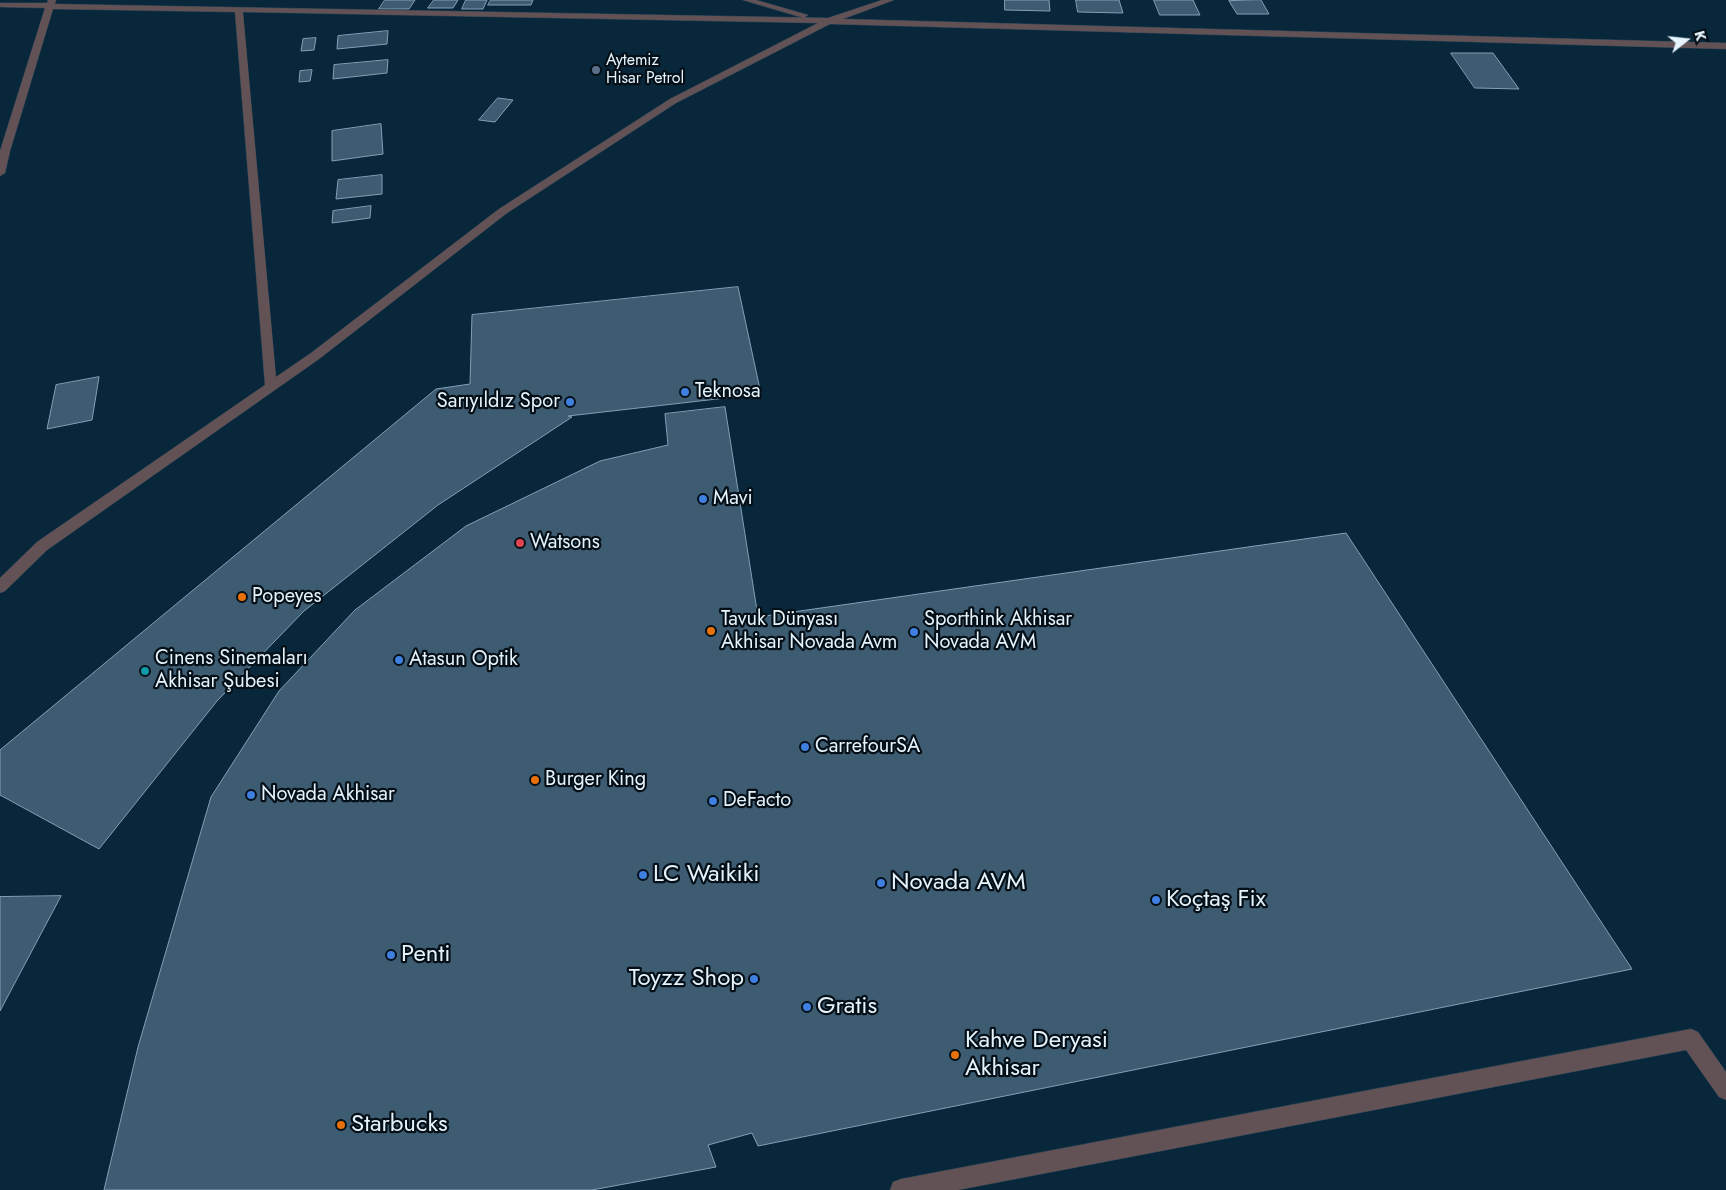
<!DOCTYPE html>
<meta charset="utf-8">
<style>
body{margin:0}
#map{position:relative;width:1726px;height:1190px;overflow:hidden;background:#09273a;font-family:Jost,sans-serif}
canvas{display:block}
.north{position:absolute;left:1661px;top:15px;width:50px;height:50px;-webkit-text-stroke:4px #040f17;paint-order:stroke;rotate:74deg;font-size:14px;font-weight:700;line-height:20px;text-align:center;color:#e5f3fd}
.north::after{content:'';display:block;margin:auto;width:18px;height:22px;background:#e5f3fd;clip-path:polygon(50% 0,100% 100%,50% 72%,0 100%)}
</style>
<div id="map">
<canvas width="1726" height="1190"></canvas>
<div class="north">K</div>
</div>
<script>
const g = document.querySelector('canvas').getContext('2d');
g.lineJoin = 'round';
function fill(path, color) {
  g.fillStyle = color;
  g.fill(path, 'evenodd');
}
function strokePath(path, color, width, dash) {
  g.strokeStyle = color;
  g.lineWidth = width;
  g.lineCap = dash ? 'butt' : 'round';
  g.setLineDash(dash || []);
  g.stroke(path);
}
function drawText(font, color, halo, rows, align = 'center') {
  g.font = font + ' Jost,sans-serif';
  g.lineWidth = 4.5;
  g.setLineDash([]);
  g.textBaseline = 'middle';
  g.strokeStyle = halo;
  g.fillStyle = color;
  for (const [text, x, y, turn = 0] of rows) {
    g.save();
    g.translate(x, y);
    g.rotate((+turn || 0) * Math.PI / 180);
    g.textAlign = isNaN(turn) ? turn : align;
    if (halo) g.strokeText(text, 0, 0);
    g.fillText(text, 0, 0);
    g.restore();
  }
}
const building = new Path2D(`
 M 385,0 L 415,0 L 409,9 L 379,9 Z
 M 434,0 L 458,0 L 453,8 L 428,8 Z
 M 466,0 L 487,0 L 483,9 L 462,9 Z
 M 491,0 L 533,0 L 531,5 L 488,5 Z
 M 1005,0 L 1049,0 L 1050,11 L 1005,10 Z
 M 1076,0 L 1119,0 L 1123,13 L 1078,12 Z
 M 1154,0 L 1193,0 L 1200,15 L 1160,15 Z
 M 1261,0 L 1269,14 L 1237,14 L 1229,1 Z
 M 388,31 L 387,44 L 337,49 L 338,36 Z
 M 316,38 L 314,50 L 301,51 L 303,39 Z
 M 1451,53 L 1493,53 L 1519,89 L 1475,88 Z
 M 388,60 L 387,73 L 333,79 L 334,65 Z
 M 312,70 L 310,81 L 299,82 L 300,71 Z
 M 498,98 L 513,100 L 495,122 L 479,120 Z
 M 381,124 L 383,154 L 332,161 L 332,131 Z
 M 382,175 L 382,194 L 336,199 L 338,180 Z
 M 371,206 L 370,218 L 332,223 L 333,211 Z
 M 738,287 L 761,394 L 568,416 L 572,417 L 438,505 L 304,611 L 217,701 L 99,849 L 0,795 L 0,750 L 436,389 L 470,384 L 472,315 Z
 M 99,377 L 92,420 L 47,429 L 56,385 Z
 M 725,407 L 758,617 L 1346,533 L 1632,969 L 758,1146 L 752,1133 L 708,1145 L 716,1167 L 592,1190 L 104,1190 L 138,1047 L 211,797 L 279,691 L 355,610 L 466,526 L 600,461 L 668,445 L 665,414 Z
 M 61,896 L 0,1011 L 0,897 Z`);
const minor = new Path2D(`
 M 48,0 L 56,0 L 55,4 L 828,18 L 882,0 L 894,0 L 843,19 L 1726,43 L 1726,49 L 830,24 L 676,103 L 507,213 L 319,359 L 47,550 L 5,591 L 0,593 L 0,578 L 37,542 L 265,385 L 235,12 L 53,9 L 10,151 L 5,173 L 0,176 L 0,151 L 45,8 L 0,7 L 0,3 L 47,3 ZM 243,12 L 818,23 L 670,99 L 499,209 L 311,353 L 276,377 Z
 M 743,0 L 756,0 L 808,15 L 804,18 Z
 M 1691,1029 L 1698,1032 L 1726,1072 L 1726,1100 L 1719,1097 L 1686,1050 L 958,1190 L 890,1190 L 893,1182 L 901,1179 Z`);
const markers = [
 [596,70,5,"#5c6f8a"],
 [685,392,5,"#3f7fe0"],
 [570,402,5,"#3f7fe0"],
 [703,499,5,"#3f7fe0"],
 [520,543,5,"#e0444e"],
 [242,597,5,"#e8710a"],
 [711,631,5,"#e8710a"],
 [914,632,5,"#3f7fe0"],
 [399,660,5,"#3f7fe0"],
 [145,671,5,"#0f9aa8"],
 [805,747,5,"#3f7fe0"],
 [535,780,5,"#e8710a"],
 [251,795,5,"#3f7fe0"],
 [713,801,5,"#3f7fe0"],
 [643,875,5,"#3f7fe0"],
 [881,883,5,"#3f7fe0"],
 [1156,900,5,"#3f7fe0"],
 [391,955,5,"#3f7fe0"],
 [754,979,5,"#3f7fe0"],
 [807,1007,5,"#3f7fe0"],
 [955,1055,5,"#e8710a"],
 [341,1125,5,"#e8710a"]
];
const farPoinames = [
 ["Aytemiz",606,61],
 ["Hisar Petrol",606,79]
];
const poiNames = [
 ["Teknosa",695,392],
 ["Sarıyıldız Spor",560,402,"right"],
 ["Mavi",713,499],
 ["Watsons",530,543],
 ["Popeyes",252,597],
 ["Tavuk Dünyası",721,620],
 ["Akhisar Novada Avm",721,643],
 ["Sporthink Akhisar",924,620],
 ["Novada AVM",924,643],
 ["Cinens Sinemaları",155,659],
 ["Akhisar Şubesi",155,682],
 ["Atasun Optik",409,660],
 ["CarrefourSA",815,747],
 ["Burger King",545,780],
 ["Novada Akhisar",261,795],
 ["DeFacto",723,801]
];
const nearPoinames = [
 ["LC Waikiki",653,875],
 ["Novada AVM",891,883],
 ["Koçtaş Fix",1166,900],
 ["Penti",401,955],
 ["Toyzz Shop",744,979,"right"],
 ["Gratis",817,1007],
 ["Kahve Deryasi",965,1041],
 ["Akhisar",965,1069],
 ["Starbucks",351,1125]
];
fill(building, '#3e5c71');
strokePath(building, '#80a0b8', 1);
strokePath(minor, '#284455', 1);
fill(minor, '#635255');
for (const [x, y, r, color] of markers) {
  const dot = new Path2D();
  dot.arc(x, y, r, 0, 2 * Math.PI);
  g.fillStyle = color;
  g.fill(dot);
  strokePath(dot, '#040f17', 2);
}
drawText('16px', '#e5f3fd', '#040f17', farPoinames, 'left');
drawText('20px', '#e5f3fd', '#040f17', poiNames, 'left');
drawText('24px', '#e5f3fd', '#040f17', nearPoinames, 'left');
</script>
